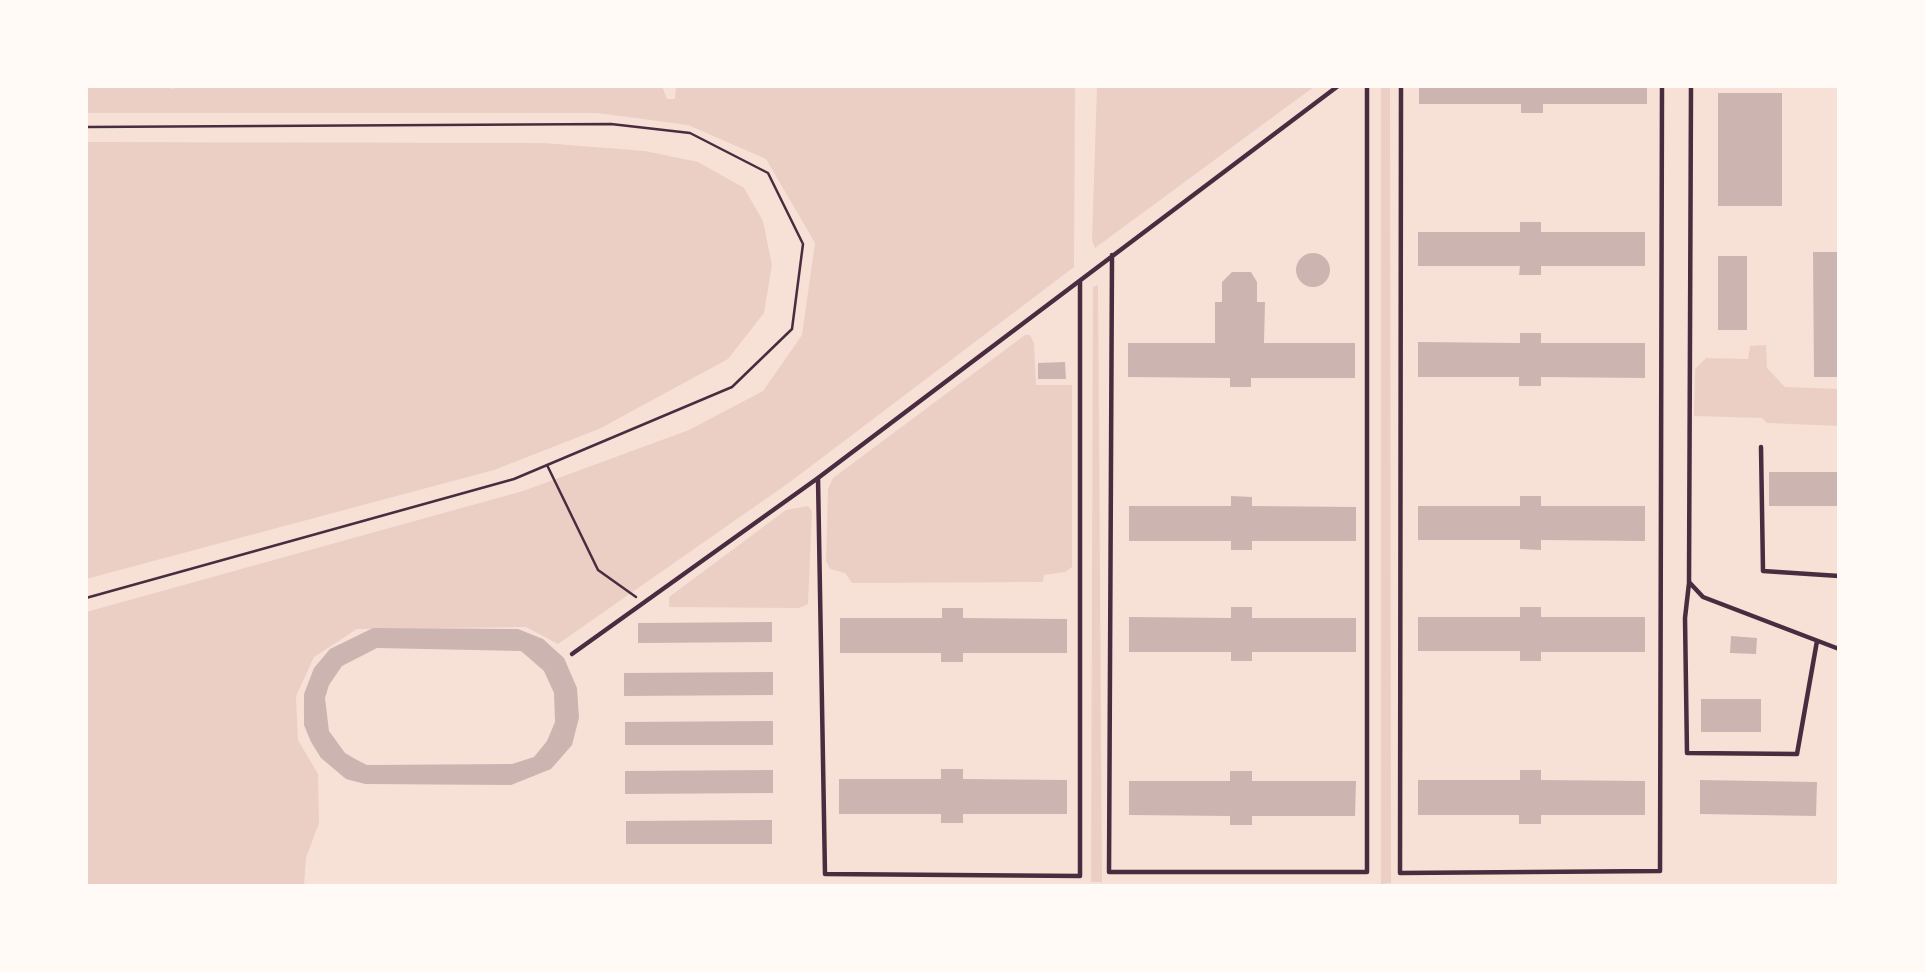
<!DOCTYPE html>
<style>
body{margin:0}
#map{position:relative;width:1925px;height:972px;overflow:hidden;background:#f7e1d7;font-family:"Noto Sans",sans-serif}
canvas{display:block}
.frame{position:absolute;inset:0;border:88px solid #fffaf5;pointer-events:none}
</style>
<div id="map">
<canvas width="1925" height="972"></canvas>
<div class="frame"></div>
</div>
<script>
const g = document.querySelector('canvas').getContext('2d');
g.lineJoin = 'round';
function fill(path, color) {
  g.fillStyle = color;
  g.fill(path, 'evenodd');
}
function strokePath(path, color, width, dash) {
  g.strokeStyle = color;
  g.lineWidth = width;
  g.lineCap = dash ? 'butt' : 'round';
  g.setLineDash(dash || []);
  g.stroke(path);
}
const green = new Path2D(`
 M 86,86 L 163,86 L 174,89 L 175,86 L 662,86 L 667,99 L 675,99 L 676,86 L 1075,86 L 1074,267 L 790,482 L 558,644 L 526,627 L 357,629 L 314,657 L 296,696 L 298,740 L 318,774 L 319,823 L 306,858 L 304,886 L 86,886 L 86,612 L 523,491 L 689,430 L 763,391 L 802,335 L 815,243 L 766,159 L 688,125 L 597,113 L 86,113 Z
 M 1097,86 L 1315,86 L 1095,248 L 1092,240 Z
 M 1381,86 L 1390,86 L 1391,883 L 1381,884 Z
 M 86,142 L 543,143 L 645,151 L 698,162 L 744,188 L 763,221 L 772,265 L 764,313 L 728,359 L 599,429 L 494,470 L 86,579 Z
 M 1098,285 L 1102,882 L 1091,882 L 1093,287 Z
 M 1025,335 L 1030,335 L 1034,343 L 1036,385 L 1072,385 L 1072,567 L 1065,572 L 1044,575 L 1043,582 L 852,583 L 845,573 L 830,569 L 826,561 L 828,489 L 833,478 Z
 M 1766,345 L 1767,368 L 1785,387 L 1839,389 L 1839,426 L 1767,423 L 1762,418 L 1694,416 L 1695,369 L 1706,358 L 1748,359 L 1750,346 Z
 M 808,506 L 812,511 L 808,604 L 799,608 L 669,607 L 669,597 L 786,510 Z`);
const building = new Path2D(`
 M 1419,86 L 1647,86 L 1647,104 L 1543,104 L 1543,113 L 1521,113 L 1521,104 L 1419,104 Z
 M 1718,93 L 1782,93 L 1782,206 L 1718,206 Z
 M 1520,222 L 1541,222 L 1541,232 L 1645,232 L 1645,266 L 1541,266 L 1541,275 L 1519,275 L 1520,266 L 1418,266 L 1418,232 L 1520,232 Z
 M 1813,252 L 1839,252 L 1839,377 L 1814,377 Z
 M1296 270a17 17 0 1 1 34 0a17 17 0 1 1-34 0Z
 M 1718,256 L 1747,256 L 1747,330 L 1718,330 Z
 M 1232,272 L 1251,272 L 1257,282 L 1257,302 L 1265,302 L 1264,343 L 1355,343 L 1355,378 L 1251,378 L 1251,387 L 1230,387 L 1230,378 L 1128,377 L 1128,343 L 1215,343 L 1215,302 L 1222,302 L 1222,282 Z
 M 1520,333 L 1541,333 L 1541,343 L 1645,343 L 1645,378 L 1541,377 L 1541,386 L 1519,386 L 1519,377 L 1418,377 L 1418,342 L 1520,343 Z
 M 1065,362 L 1066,379 L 1038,379 L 1038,363 Z
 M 1769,472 L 1839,472 L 1839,506 L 1769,506 Z
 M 1231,496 L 1252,497 L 1252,506 L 1356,507 L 1356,541 L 1252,541 L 1252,550 L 1231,550 L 1231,541 L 1129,541 L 1129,506 L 1231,506 Z
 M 1520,496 L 1541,496 L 1541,506 L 1645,506 L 1645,541 L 1541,540 L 1541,550 L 1520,549 L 1520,540 L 1418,540 L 1418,506 L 1520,506 Z
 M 1231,607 L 1252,607 L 1252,618 L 1356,618 L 1356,652 L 1252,652 L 1252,661 L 1231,661 L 1231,652 L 1129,652 L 1129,617 L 1231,618 Z
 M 1520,607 L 1541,607 L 1541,617 L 1645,617 L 1645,652 L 1541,652 L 1541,661 L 1520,661 L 1520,651 L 1418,651 L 1418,617 L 1520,617 Z
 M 942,608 L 963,608 L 963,618 L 1067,619 L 1067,653 L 963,653 L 963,662 L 941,662 L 941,653 L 840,653 L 840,618 L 942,618 Z
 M 772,622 L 772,642 L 638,643 L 638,623 Z
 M 373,628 L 518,629 L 543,639 L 564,658 L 577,688 L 579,718 L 572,745 L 551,769 L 511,785 L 365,784 L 346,779 L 321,758 L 311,742 L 304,725 L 304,694 L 314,668 L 330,649 ZM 377,648 L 521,651 L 544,671 L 554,693 L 555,722 L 547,741 L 534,757 L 512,764 L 367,765 L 357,760 L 345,753 L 329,731 L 325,698 L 329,685 L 342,666 Z
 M 1731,636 L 1757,638 L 1756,654 L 1730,653 Z
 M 773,672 L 773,695 L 624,696 L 624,673 Z
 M 1701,699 L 1761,699 L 1761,732 L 1701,732 Z
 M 773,721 L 773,745 L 625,745 L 625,722 Z
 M 941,769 L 963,769 L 963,779 L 1067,780 L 1067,814 L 963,814 L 963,823 L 941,823 L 941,814 L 839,814 L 839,779 L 941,779 Z
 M 773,770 L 773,793 L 625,794 L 625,771 Z
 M 1520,770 L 1541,770 L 1541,780 L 1645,781 L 1645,815 L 1541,815 L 1541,824 L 1519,824 L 1519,815 L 1418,815 L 1418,780 L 1520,780 Z
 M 1230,771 L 1252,771 L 1252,781 L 1356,781 L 1355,816 L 1252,816 L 1252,825 L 1230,825 L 1230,816 L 1129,815 L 1129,781 L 1230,781 Z
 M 1700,780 L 1817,782 L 1816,816 L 1700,814 Z
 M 772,820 L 772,844 L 626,844 L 626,821 Z`);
const path = new Path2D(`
 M 86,127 L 611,124 L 690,133 L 768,173 L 803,244 L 792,329 L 732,387 L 514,479 L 86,598
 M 547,465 L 598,570 L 636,597`);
const service = new Path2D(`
 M 1401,86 L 1400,873 L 1660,871 L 1662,86
 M 1691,86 L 1689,582 L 1703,597 L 1839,649
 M 1112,255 L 1109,872 L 1367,872 L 1367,86
 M 1761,447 L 1763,571 L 1839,576
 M 818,478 L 825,874 L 1080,876 L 1080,281
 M 1689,583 L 1685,618 L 1687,753 L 1797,754 L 1817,641
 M 572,654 L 818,478 L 1338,86`);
fill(green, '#ebcfc5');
fill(building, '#ccb4b1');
strokePath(path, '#4a2c40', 2.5);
strokePath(service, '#4a2c40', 4.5);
</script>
